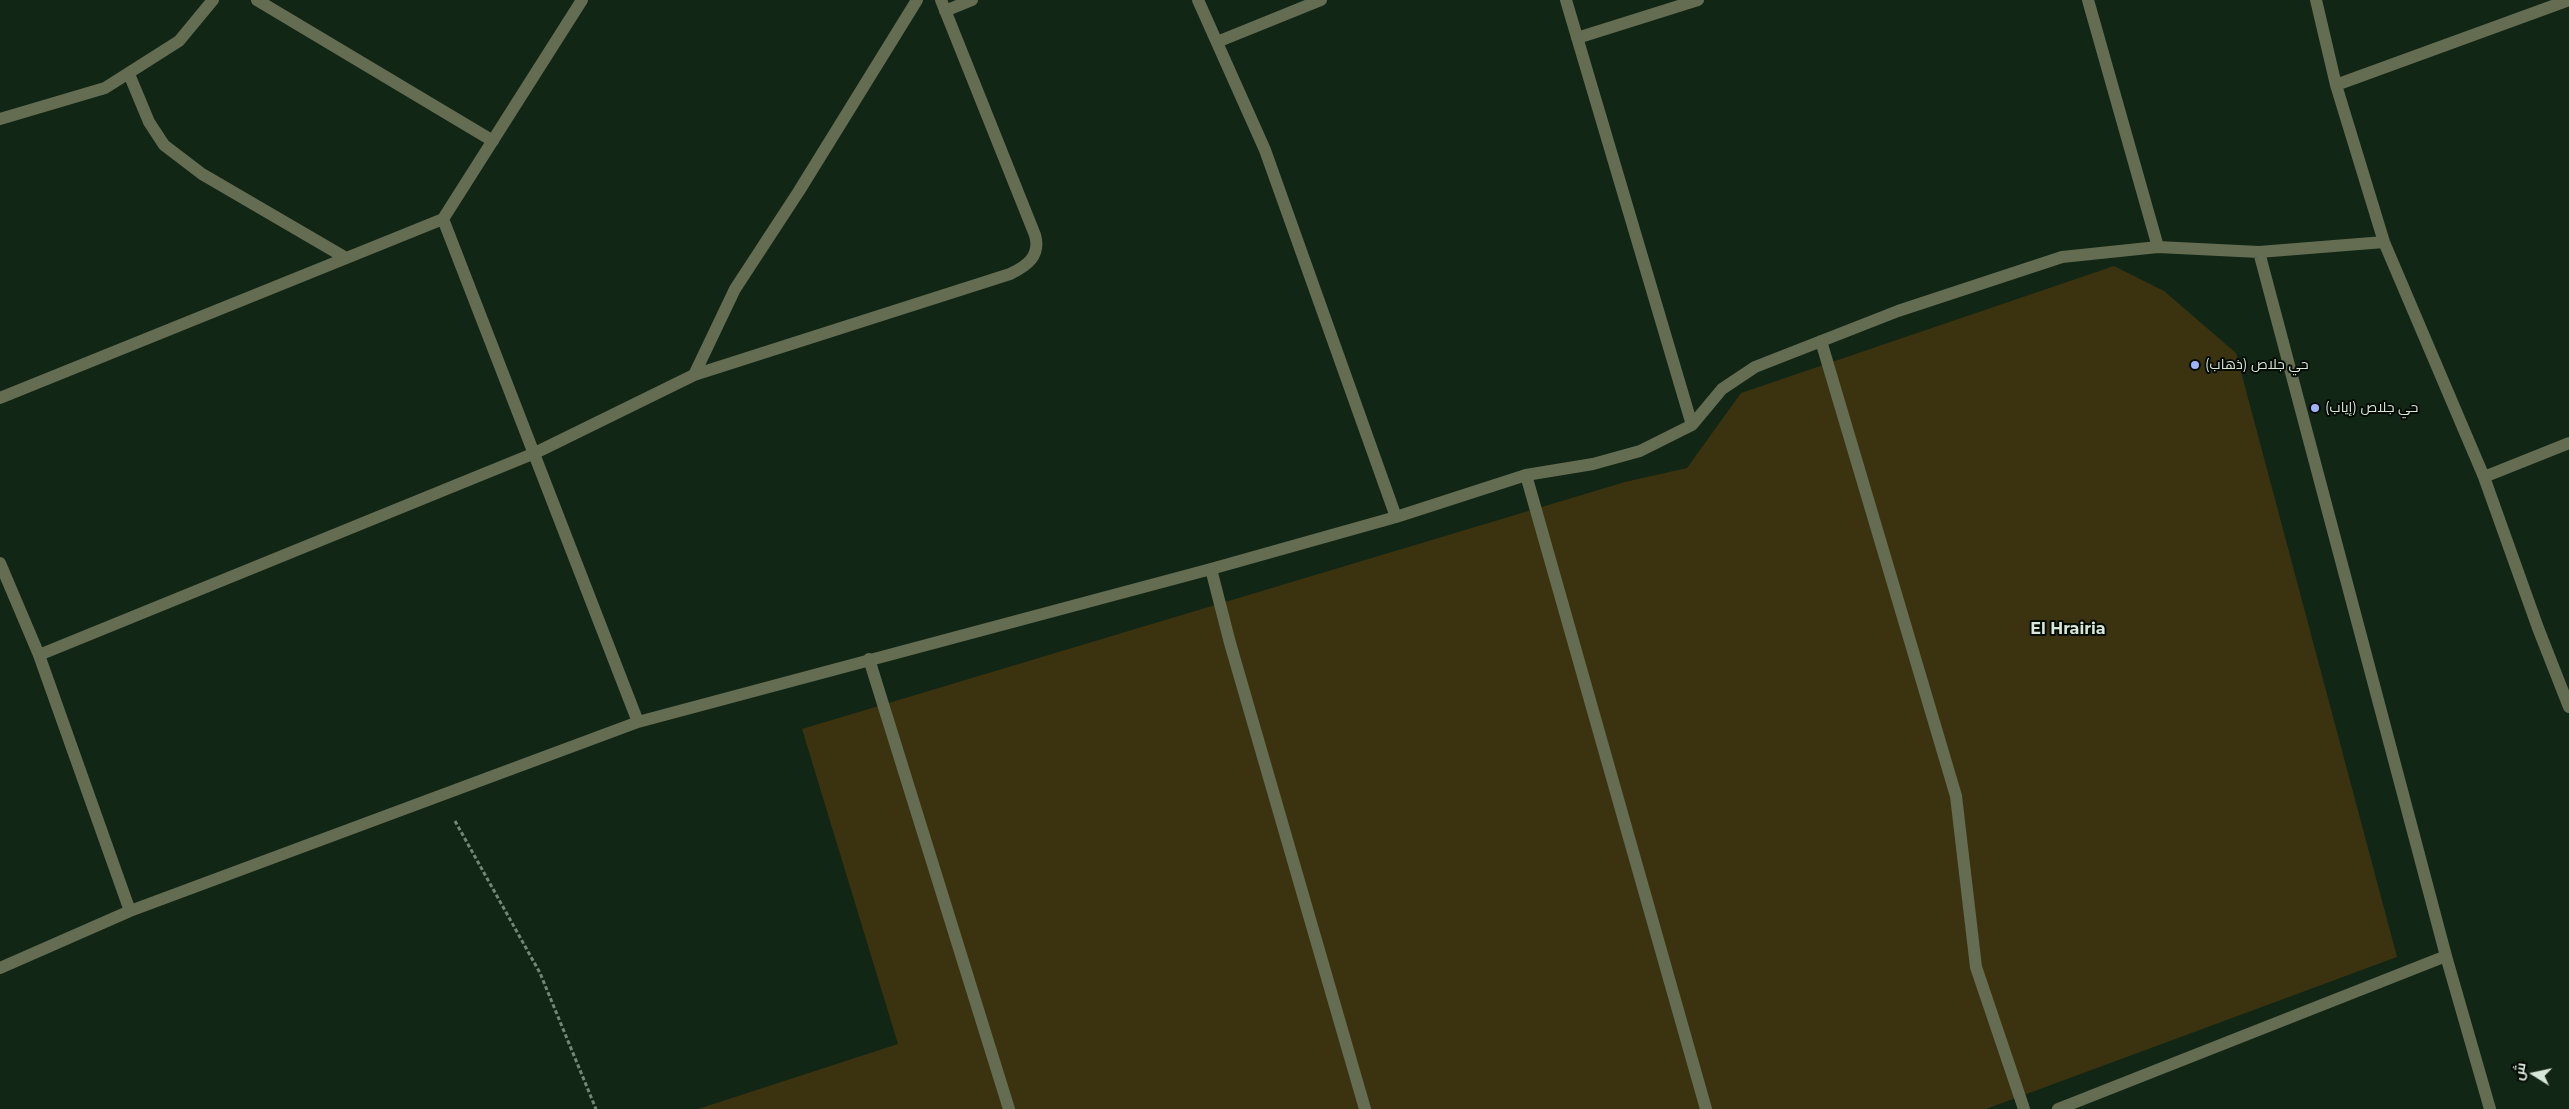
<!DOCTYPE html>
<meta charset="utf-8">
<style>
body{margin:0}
#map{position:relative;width:2569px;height:1109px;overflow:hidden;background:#112614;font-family:Montserrat,Cairo,sans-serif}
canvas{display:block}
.north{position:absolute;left:2509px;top:1049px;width:50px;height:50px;-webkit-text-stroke:4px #050c05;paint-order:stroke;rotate:280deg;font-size:14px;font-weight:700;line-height:20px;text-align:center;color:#d9e6da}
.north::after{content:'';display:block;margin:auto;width:18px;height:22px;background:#d9e6da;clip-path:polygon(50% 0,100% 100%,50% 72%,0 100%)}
</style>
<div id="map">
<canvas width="2569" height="1109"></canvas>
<div class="north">ش</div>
</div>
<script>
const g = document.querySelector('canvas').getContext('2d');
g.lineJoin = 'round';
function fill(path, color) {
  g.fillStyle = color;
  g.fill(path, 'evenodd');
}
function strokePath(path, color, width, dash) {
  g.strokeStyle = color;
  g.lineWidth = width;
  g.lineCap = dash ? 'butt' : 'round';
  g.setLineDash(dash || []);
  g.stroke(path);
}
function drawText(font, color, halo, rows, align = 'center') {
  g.font = font + ' Montserrat,Cairo,sans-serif';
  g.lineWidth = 4;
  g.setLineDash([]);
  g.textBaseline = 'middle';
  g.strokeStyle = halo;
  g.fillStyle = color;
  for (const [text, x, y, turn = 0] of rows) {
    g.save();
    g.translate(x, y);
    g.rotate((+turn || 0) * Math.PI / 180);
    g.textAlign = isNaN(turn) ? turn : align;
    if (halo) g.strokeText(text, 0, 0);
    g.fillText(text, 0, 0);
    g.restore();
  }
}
const green = new Path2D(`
 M 2114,266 L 2164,291 L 2236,353 L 2397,957 L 1986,1109 L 698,1109 L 898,1044 L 802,729 L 1625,482 L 1687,468 L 1741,393 Z`);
const path = new Path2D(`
 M 455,821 L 540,973 L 596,1109`);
const minor = new Path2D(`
 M 257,0 L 493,141
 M 917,0 L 799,191 L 735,289 L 694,375 L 1010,274 C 1027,266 1041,256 1035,235 L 941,0
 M 1198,0 L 1265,150 L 1396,517
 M 1566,0 L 1692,425
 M 2088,0 L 2158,247
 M 2316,0 L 2336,85 L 2384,242 L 2484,477 L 2538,628 L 2569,707
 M 945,11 L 972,0
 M 1577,38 L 1698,0
 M 1217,42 L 1321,0
 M 129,74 L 149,122 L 164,145 L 202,174 L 346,258
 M 2336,85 L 2569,0
 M 0,119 L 105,88 L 179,41 L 213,0
 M 443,219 L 638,722
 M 2259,252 L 2446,956 L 2490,1109
 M 1821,341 L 1956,796 L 1976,967 L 2024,1109
 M 0,398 L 443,219 L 582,0
 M 1526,475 L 1706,1109
 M 2484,477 L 2569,443
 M 0,563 L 39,655 L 130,911
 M 1211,569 L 1230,643 L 1365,1109
 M 39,655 L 535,453 L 694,375
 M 869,659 L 1009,1109
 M 0,968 L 130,911 L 638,722 L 1211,569 L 1396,517 L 1526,475 L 1593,464 L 1640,451 L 1692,425 L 1722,389 L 1755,367 L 1898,311 L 2062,257 L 2158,247 L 2259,252 L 2384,242
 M 2058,1109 L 2446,956`);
const markers = [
 [2195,365,5,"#9fb3fd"],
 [2315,408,5,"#9fb3fd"]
];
const poiNames = [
 ["حي جلاص (ذهاب)",2205,365],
 ["حي جلاص (إياب)",2325,408]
];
const quarterNames = [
 ["El Hrairia",2068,629]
];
fill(green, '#3b3310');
strokePath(path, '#758677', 3, [4, 2.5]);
strokePath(minor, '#646c52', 12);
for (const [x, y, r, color] of markers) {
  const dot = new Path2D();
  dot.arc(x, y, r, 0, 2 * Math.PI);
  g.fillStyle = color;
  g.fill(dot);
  strokePath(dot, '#050c05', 2);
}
drawText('14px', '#d9e6da', '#050c05', poiNames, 'left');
drawText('bold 16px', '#d9e6da', '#050c05', quarterNames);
</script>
